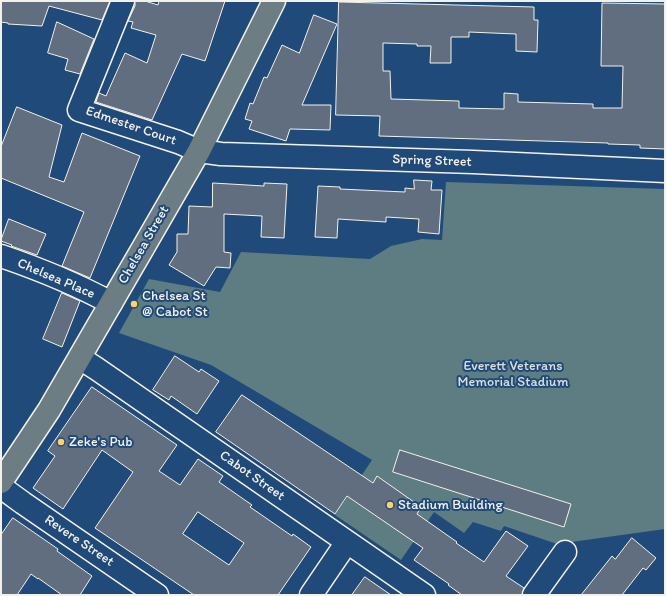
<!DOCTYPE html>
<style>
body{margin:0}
#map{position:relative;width:666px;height:596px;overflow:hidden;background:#1f4a7a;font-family:Itim,sans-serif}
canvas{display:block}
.frame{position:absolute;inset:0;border:2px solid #f4f1e8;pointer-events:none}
</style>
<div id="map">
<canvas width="666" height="596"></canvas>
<div class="frame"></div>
</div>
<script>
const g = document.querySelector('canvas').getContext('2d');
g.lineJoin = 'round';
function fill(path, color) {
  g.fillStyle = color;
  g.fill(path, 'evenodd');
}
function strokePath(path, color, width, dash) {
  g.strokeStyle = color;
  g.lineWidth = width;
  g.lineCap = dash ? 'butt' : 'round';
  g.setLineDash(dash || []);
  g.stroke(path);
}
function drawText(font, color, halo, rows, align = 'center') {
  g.font = font + ' Itim,sans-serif';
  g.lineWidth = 4;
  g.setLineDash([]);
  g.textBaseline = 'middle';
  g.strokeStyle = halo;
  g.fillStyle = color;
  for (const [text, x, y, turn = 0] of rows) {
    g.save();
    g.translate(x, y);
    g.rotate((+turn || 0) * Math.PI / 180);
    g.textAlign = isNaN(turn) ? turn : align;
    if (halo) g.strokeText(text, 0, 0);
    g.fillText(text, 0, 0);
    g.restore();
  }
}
const green = new Path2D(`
 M 446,182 L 665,189 L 665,529 L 557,544 L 504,526 L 501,531 L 473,522 L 464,533 L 434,512 L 401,560 L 335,515 L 372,460 L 211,365 L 119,333 L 149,279 L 220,292 L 241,252 L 370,259 L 391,246 L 422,239 L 442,240 Z`);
const building = new Path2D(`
 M 1,1 L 110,1 L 102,20 L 49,6 L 42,26 L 8,24 L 8,23 L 1,22 Z
 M 135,1 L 145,1 L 158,5 L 159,1 L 225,1 L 205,61 L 182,54 L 152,120 L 96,102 L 99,93 L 106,96 L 125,53 L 147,63 L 156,35 L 131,28 L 133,22 L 128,21 L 135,6 Z
 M 339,2 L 534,7 L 534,20 L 538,20 L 537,52 L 516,51 L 516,34 L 469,32 L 469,37 L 451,37 L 451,63 L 430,63 L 431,46 L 417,46 L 417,44 L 383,43 L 383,71 L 390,71 L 391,99 L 459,101 L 459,108 L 504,109 L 504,93 L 518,94 L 518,102 L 593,104 L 593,108 L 622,108 L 623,66 L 601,66 L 602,3 L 665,4 L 665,149 L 640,148 L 640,145 L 608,144 L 608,143 L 379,136 L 380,116 L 336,115 Z
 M 314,15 L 337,24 L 302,105 L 331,105 L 330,130 L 290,129 L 286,141 L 249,129 L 252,121 L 245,119 L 250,103 L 253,104 L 264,77 L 267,78 L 282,45 L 299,53 Z
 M 57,22 L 94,39 L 80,74 L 65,70 L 68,59 L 48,53 Z
 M 17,107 L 62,125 L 49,177 L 64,182 L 82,133 L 140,156 L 90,278 L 62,266 L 84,212 L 1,178 L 1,147 Z
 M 414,180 L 432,181 L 431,190 L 442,190 L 439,234 L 418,232 L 419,219 L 386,217 L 386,222 L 338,219 L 337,238 L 315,237 L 318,186 L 340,187 L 340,189 L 405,192 L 405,188 L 414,189 Z
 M 213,183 L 264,186 L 264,183 L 287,184 L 284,238 L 261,237 L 262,216 L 224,214 L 224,252 L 231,253 L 230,268 L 216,267 L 204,286 L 169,265 L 177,252 L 177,234 L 188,234 L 189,206 L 212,207 Z
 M 9,219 L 46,234 L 37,255 L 11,246 L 12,245 L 1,241 Z
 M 62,293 L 80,301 L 62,347 L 43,339 Z
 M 175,356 L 199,372 L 201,369 L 219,381 L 197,414 L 171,396 L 169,400 L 153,390 Z
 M 92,387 L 177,445 L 159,471 L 180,485 L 198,459 L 223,476 L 219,482 L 252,505 L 250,507 L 292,536 L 293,534 L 311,547 L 278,595 L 194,595 L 95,528 L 133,472 L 102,450 L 63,509 L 33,488 L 55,456 L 48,451 ZM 198,512 L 244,543 L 229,565 L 183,534 Z
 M 242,395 L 373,483 L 377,476 L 421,507 L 417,514 L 457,542 L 456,543 L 484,562 L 506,531 L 528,546 L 506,576 L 524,588 L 522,595 L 462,595 L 448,585 L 449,584 L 414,560 L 423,548 L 347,496 L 335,514 L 216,432 Z
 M 400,450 L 571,504 L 564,527 L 393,472 Z
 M 13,518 L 58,549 L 57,551 L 92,576 L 80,595 L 62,595 L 38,578 L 38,579 L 31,574 L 17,595 L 1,595 L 1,535 Z
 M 632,538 L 656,558 L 646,570 L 643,568 L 622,595 L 581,595 L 612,556 L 615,559 Z
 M 365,577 L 391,595 L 352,595 Z`);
const minor = new Path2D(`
 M 123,1 L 79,110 L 178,142 L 199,151 L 221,154 L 473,162 L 665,171
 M 1,256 C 39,269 76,284 111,303
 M 80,358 L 97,369 L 424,595
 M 1,487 L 23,503 L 157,595
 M 311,595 L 347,542
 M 534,595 L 565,552`);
const major = new Path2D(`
 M 1,482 L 49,410 L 143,248 L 199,151 L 274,1`);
const markers = [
 [134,304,4,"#ffd166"],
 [61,442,4,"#ffd166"],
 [390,505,4,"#ffd166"]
];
const streetNames = [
 ["Edmester Court",131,126,19],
 ["Spring Street",432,161,2],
 ["Chelsea Street",144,245,-60],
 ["Chelsea Place",56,279,23],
 ["Cabot Street",252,476,35],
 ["Revere Street",79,541,34]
];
const poiNames = [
 ["Chelsea St",142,296],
 ["@ Cabot St",142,312],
 ["Zeke's Pub",69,442],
 ["Stadium Building",398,505]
];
const parkNames = [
 ["Everett Veterans",513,366],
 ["Memorial Stadium",513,382]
];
fill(green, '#5d7d82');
fill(building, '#606e80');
strokePath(building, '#f4f1e8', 1);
strokePath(minor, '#f4f1e8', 25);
strokePath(major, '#f4f1e8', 25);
strokePath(minor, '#1f4a7a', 22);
strokePath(major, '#6c7e84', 22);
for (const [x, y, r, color] of markers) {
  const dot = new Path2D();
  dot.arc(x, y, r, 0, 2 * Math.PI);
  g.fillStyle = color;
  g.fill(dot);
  strokePath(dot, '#1f4a7a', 1.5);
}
drawText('14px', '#f4f1e8', '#1f4a7a', streetNames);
drawText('14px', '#f4f1e8', '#1f4a7a', poiNames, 'left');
drawText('14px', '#dde0d9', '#1f4a7a', parkNames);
</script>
